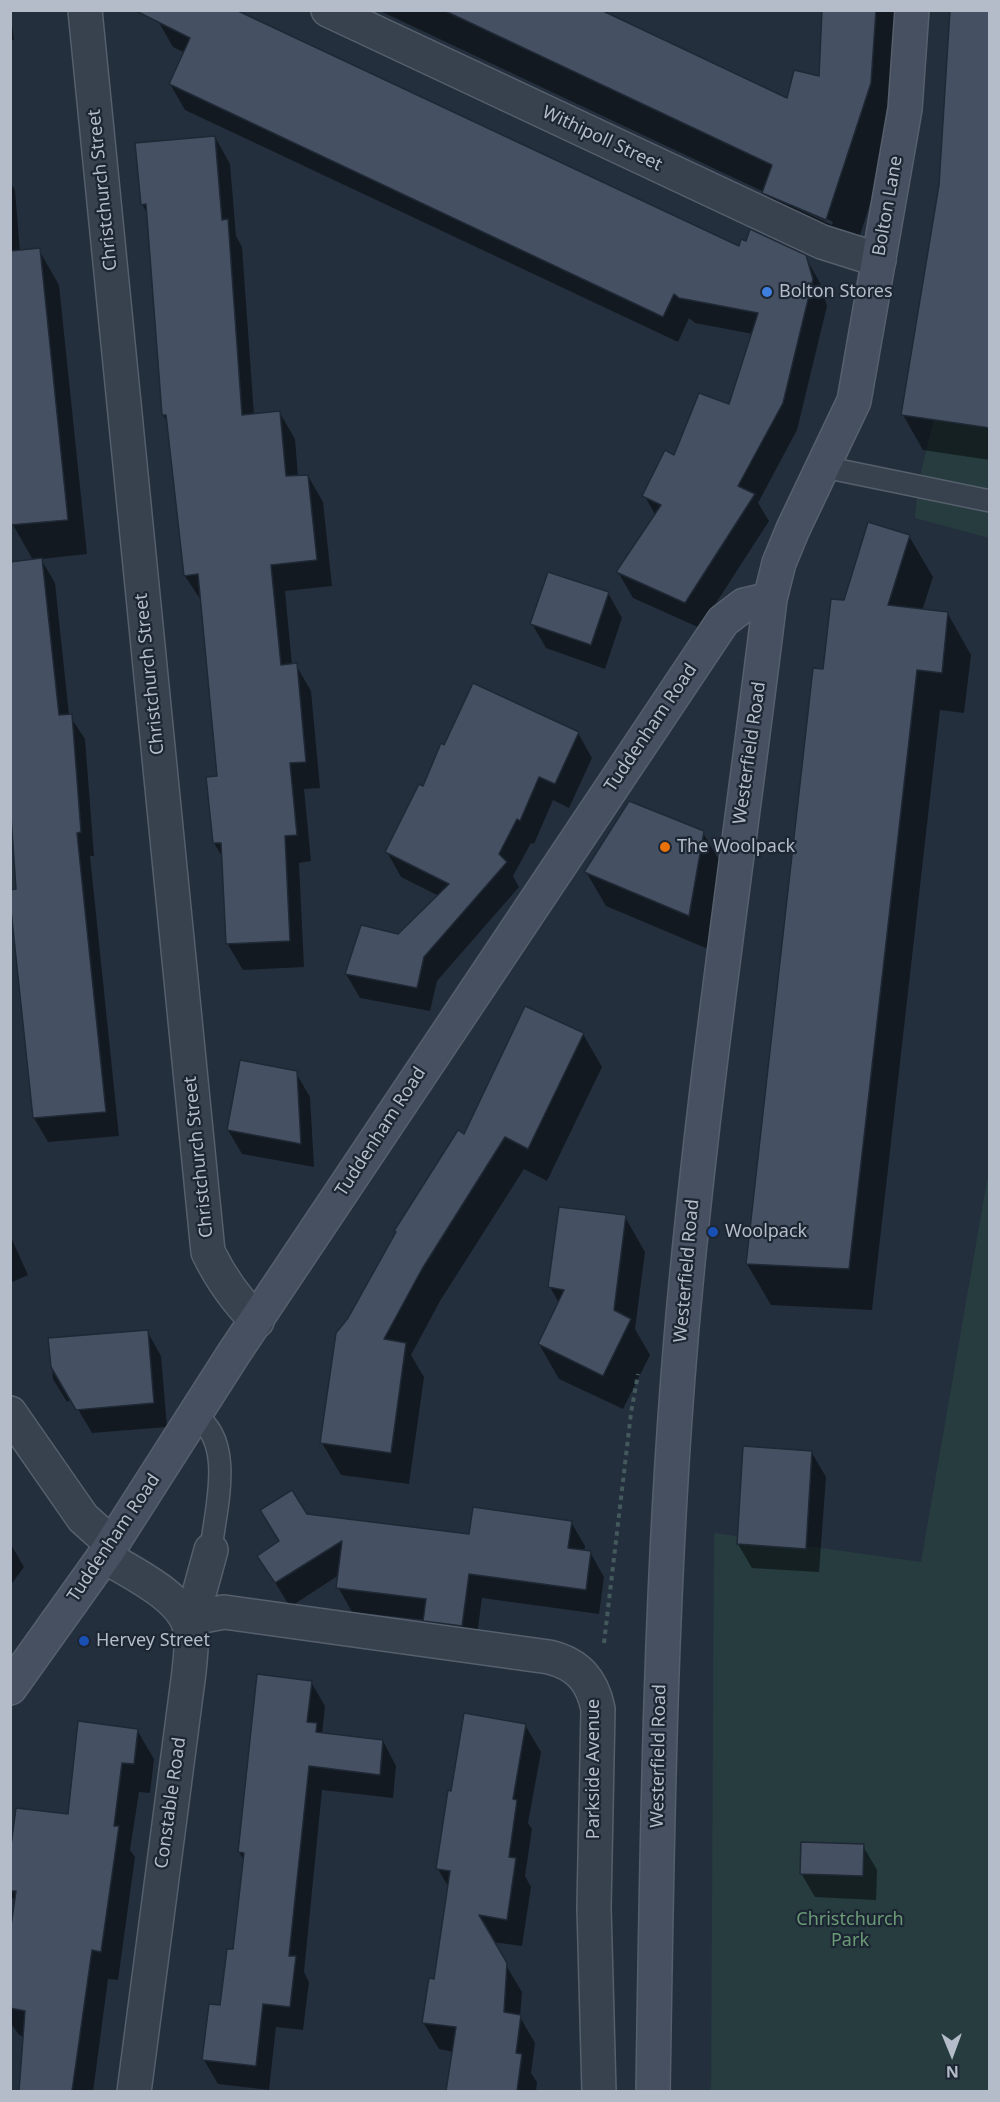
<!DOCTYPE html>
<style>
body{margin:0}
#map{position:relative;width:1000px;height:2102px;overflow:hidden;background:#242f3e;font-family:"Noto Sans",sans-serif}
canvas{display:block}
.frame{position:absolute;inset:0;border:12px solid #b4bcc9;pointer-events:none}
.north{position:absolute;left:922px;top:2024px;width:60px;height:60px;-webkit-text-stroke:4px #1d2633;paint-order:stroke;rotate:179deg;font-size:16px;font-weight:700;line-height:24px;text-align:center;color:#b4bcc9}
.north::after{content:'';display:block;margin:auto;width:21px;height:27px;background:#b4bcc9;clip-path:polygon(50% 0,100% 100%,50% 72%,0 100%)}
</style>
<div id="map">
<canvas width="1000" height="2102"></canvas>
<div class="frame"></div>
<div class="north">N</div>
</div>
<script>
const g = document.querySelector('canvas').getContext('2d');
g.lineJoin = 'round';
function fill(path, color) {
  g.fillStyle = color;
  g.fill(path, 'evenodd');
}
function strokePath(path, color, width, dash) {
  g.strokeStyle = color;
  g.lineWidth = width;
  g.lineCap = dash ? 'butt' : 'round';
  g.setLineDash(dash || []);
  g.stroke(path);
}
function drawText(font, color, halo, rows, align = 'center') {
  g.font = font + ' "Noto Sans",sans-serif';
  g.lineWidth = 4.5;
  g.setLineDash([]);
  g.textBaseline = 'middle';
  g.strokeStyle = halo;
  g.fillStyle = color;
  for (const [text, x, y, turn = 0] of rows) {
    g.save();
    g.translate(x, y);
    g.rotate((+turn || 0) * Math.PI / 180);
    g.textAlign = isNaN(turn) ? turn : align;
    if (halo) g.strokeText(text, 0, 0);
    g.fillText(text, 0, 0);
    g.restore();
  }
}
const green = new Path2D(`
 M 935,414 L 989,420 L 989,538 L 915,518 L 918,485 Z
 M 989,1169 L 989,2091 L 711,2092 L 714,1533 L 921,1562 Z`);
const shadow = new Path2D(`
 M 10,10 L 14,40 L 10,40 Z
 M 378,10 L 598,10 L 788,100 L 820,77 L 823,10 L 901,10 L 895,127 L 851,263 L 789,237 L 764,192 ZM 794,203 L 833,222 L 832,225 L 794,207 Z
 M 990,10 L 990,460 L 923,450 L 903,415 L 940,185 Z
 M 158,21 L 740,248 L 805,256 L 820,283 L 827,306 L 797,430 L 758,503 L 769,521 L 700,628 L 633,598 L 618,572 L 656,516 L 644,495 L 675,457 L 730,406 L 753,334 L 695,323 L 689,318 L 678,342 L 185,110 L 170,84 L 185,53 L 173,47 Z
 M 215,137 L 230,164 L 236,236 L 242,247 L 254,415 L 280,413 L 295,439 L 298,477 L 308,476 L 323,502 L 332,586 L 285,591 L 292,665 L 296,665 L 311,691 L 320,788 L 304,789 L 311,861 L 299,863 L 304,967 L 243,970 L 227,943 L 223,858 L 214,843 L 219,777 L 202,602 L 185,576 L 169,425 L 163,415 L 148,215 L 142,204 Z
 M 10,182 L 15,190 L 20,252 L 39,250 L 59,285 L 87,554 L 41,559 L 55,583 L 69,715 L 85,739 L 94,856 L 90,856 L 119,1136 L 48,1142 L 34,1118 L 11,891 L 18,890 L 33,560 L 13,525 L 10,501 Z
 M 909,536 L 933,577 L 922,611 L 948,614 L 971,655 L 964,713 L 940,710 L 872,1310 L 771,1305 L 747,1264 L 824,671 L 845,602 Z
 M 608,593 L 622,618 L 605,669 L 546,648 L 532,624 Z
 M 578,733 L 592,758 L 569,808 L 553,800 L 534,844 L 531,843 L 513,876 L 519,887 L 437,981 L 430,1011 L 360,998 L 346,974 L 398,936 L 439,896 L 401,877 L 387,852 L 423,788 Z
 M 703,833 L 724,868 L 708,949 L 606,906 L 586,872 Z
 M 583,1034 L 602,1067 L 547,1181 L 524,1169 L 440,1301 L 411,1355 L 424,1377 L 409,1484 L 341,1475 L 322,1443 L 349,1318 L 397,1234 L 395,1231 L 465,1136 Z
 M 296,1073 L 310,1097 L 314,1167 L 242,1154 L 228,1130 Z
 M 625,1217 L 645,1252 L 635,1329 L 650,1355 L 623,1409 L 559,1379 L 539,1344 L 559,1303 L 550,1287 Z
 M 10,1235 L 28,1275 L 10,1283 Z
 M 147,1331 L 161,1356 L 167,1427 L 92,1433 L 72,1399 L 67,1402 L 53,1379 L 50,1340 Z
 M 744,1448 L 812,1453 L 826,1477 L 819,1572 L 752,1568 L 738,1544 Z
 M 306,1515 L 471,1535 L 571,1522 L 585,1546 L 584,1552 L 590,1552 L 604,1577 L 599,1614 L 482,1598 L 475,1650 L 438,1644 L 425,1620 L 352,1612 L 338,1587 L 339,1575 L 290,1607 L 259,1556 L 281,1542 Z
 M 10,1543 L 24,1567 L 10,1586 Z
 M 311,1682 L 325,1706 L 322,1734 L 383,1741 L 396,1766 L 393,1798 L 322,1790 L 304,1972 L 309,1982 L 303,2030 L 276,2027 L 269,2090 L 218,2084 L 204,2060 L 221,2007 L 234,1951 L 245,1862 L 239,1852 Z
 M 525,1725 L 541,1752 L 528,1823 L 532,1829 L 525,1876 L 531,1887 L 522,1946 L 492,1942 L 522,1992 L 520,2017 L 535,2043 L 531,2073 L 537,2082 L 536,2092 L 448,2092 L 454,2052 L 439,2049 L 423,2022 L 435,1981 L 449,1888 L 438,1869 L 452,1792 Z
 M 137,1730 L 154,1759 L 150,1793 L 139,1792 L 130,1850 L 135,1857 L 118,1980 L 108,1979 L 93,2092 L 21,2092 L 25,2037 L 19,2035 L 10,2022 L 10,1940 L 16,1903 L 10,1895 L 10,1866 L 69,1816 Z
 M 863,1846 L 877,1870 L 876,1900 L 815,1897 L 801,1873 Z`);
const building = new Path2D(`
 M 134,10 L 236,10 L 739,246 L 741,239 L 746,241 L 750,229 L 806,255 L 813,279 L 783,403 L 738,486 L 755,494 L 685,603 L 616,572 L 661,505 L 642,496 L 665,450 L 674,455 L 699,393 L 729,404 L 758,313 L 679,298 L 674,294 L 663,317 L 169,84 L 190,38 Z
 M 443,10 L 601,10 L 787,98 L 794,70 L 819,76 L 822,10 L 876,10 L 871,83 L 826,220 L 762,193 L 772,165 Z
 M 950,10 L 990,10 L 990,428 L 901,415 L 939,185 Z
 M 215,136 L 222,220 L 228,219 L 242,415 L 280,411 L 286,476 L 308,475 L 317,560 L 271,565 L 281,665 L 297,663 L 306,762 L 290,763 L 297,835 L 285,836 L 290,941 L 226,944 L 221,843 L 213,843 L 206,777 L 217,776 L 198,574 L 184,576 L 166,415 L 162,415 L 146,204 L 141,205 L 135,143 Z
 M 40,248 L 68,520 L 10,525 L 10,251 Z
 M 868,522 L 910,535 L 888,605 L 948,612 L 942,673 L 917,670 L 849,1269 L 746,1264 L 813,668 L 823,669 L 831,599 L 844,600 Z
 M 42,558 L 59,715 L 72,714 L 81,832 L 77,833 L 106,1112 L 33,1118 L 10,901 L 10,890 L 16,889 L 10,802 L 10,562 Z
 M 548,572 L 609,592 L 591,645 L 530,624 Z
 M 473,683 L 579,732 L 555,784 L 539,777 L 520,821 L 517,819 L 499,854 L 507,862 L 424,957 L 417,988 L 345,974 L 361,925 L 398,934 L 449,884 L 385,852 L 419,784 L 423,786 L 441,743 L 444,745 Z
 M 629,801 L 704,831 L 689,916 L 584,872 Z
 M 525,1006 L 584,1033 L 528,1149 L 505,1137 L 422,1269 L 384,1339 L 406,1343 L 391,1453 L 320,1443 L 336,1333 L 348,1318 L 396,1232 L 394,1231 L 458,1130 L 464,1134 Z
 M 240,1060 L 297,1071 L 301,1144 L 227,1130 Z
 M 559,1207 L 626,1215 L 614,1310 L 631,1319 L 603,1376 L 538,1344 L 564,1290 L 548,1287 Z
 M 148,1330 L 154,1403 L 76,1410 L 51,1367 L 48,1338 Z
 M 743,1446 L 812,1451 L 806,1549 L 737,1544 Z
 M 292,1490 L 307,1514 L 469,1534 L 473,1507 L 572,1521 L 568,1548 L 591,1551 L 586,1590 L 469,1574 L 462,1626 L 423,1621 L 426,1599 L 336,1588 L 342,1541 L 275,1583 L 257,1556 L 279,1541 L 260,1510 Z
 M 257,1674 L 312,1681 L 307,1722 L 317,1723 L 316,1732 L 383,1740 L 380,1775 L 309,1766 L 289,1956 L 296,1956 L 290,2007 L 263,2004 L 256,2066 L 202,2060 L 209,2004 L 220,2005 L 227,1949 L 233,1949 L 244,1853 L 238,1852 Z
 M 464,1713 L 526,1724 L 513,1799 L 517,1800 L 509,1857 L 516,1858 L 507,1920 L 479,1915 L 507,1963 L 504,2012 L 521,2015 L 516,2053 L 522,2054 L 517,2091 L 446,2091 L 456,2027 L 422,2023 L 429,1978 L 434,1979 L 450,1871 L 436,1869 L 448,1790 L 451,1791 Z
 M 78,1721 L 138,1729 L 134,1764 L 122,1763 L 114,1826 L 119,1826 L 101,1952 L 92,1950 L 72,2091 L 19,2091 L 25,2011 L 10,2008 L 10,1933 L 16,1891 L 10,1891 L 10,1853 L 16,1808 L 68,1814 Z
 M 801,1842 L 864,1844 L 863,1876 L 800,1874 Z`);
const path = new Path2D(`
 M 604,1643 L 631,1413 L 638,1374`);
const lane = new Path2D(`
 M 824,467 L 990,501
 M 195,1416 C 236,1441 215,1510 211,1550`);
const street = new Path2D(`
 M 85,10 L 208,1252 C 221,1279 235,1299 257,1321
 M 328,10 L 822,242 L 879,260
 M 10,1413 L 83,1518 L 112,1544
 M 104,1556 C 131,1573 185,1597 190,1630 C 193,1643 190,1658 189,1672 L 134,2092
 M 200,1590 L 211,1550
 M 187,1619 L 224,1612 L 549,1657 C 578,1664 592,1680 598,1709 L 594,1907 L 599,2092`);
const secondary = new Path2D(`
 M 10,1688 L 107,1552 L 234,1353 L 723,621 L 744,605 L 770,599
 M 653,2092 C 657,1840 660,1590 681,1339 C 702,1092 740,846 770,599 L 779,563 L 793,529 L 854,401 L 905,109 L 912,10`);
const markers = [
 [767,292,6,"#3f7fe0"],
 [665,847,6,"#e8710a"],
 [713,1232,6,"#1a4fb4"],
 [84,1641,6,"#1a4fb4"]
];
const streetNames = [
 ["Withipoll Street",602,139,25],
 ["Christchurch Street",103,190,-96],
 ["Bolton Lane",888,206,-80],
 ["Christchurch Street",150,674,-96],
 ["Tuddenham Road",651,728,-56],
 ["Westerfield Road",750,753,-82],
 ["Tuddenham Road",381,1132,-57],
 ["Christchurch Street",199,1157,-96],
 ["Westerfield Road",687,1271,-85],
 ["Tuddenham Road",114,1538,-56],
 ["Westerfield Road",659,1756,-89],
 ["Parkside Avenue",594,1769,-90],
 ["Constable Road",171,1803,-82]
];
const poiNames = [
 ["Bolton Stores",779,292],
 ["The Woolpack",677,847],
 ["Woolpack",725,1232],
 ["Hervey Street",96,1641]
];
const parkNames = [
 ["Christchurch",850,1920],
 ["Park",850,1941]
];
fill(green, '#263c3f');
fill(shadow, '#0007');
fill(building, '#455162');
strokePath(building, '#1f2835', 1.5);
strokePath(lane, '#565f6c', 24);
strokePath(street, '#565f6c', 36);
strokePath(secondary, '#565f6c', 36);
strokePath(path, '#44595c', 4, [4.5, 4.5]);
strokePath(lane, '#38414e', 21);
strokePath(street, '#38414e', 33);
strokePath(secondary, '#465061', 33);
for (const [x, y, r, color] of markers) {
  const dot = new Path2D();
  dot.arc(x, y, r, 0, 2 * Math.PI);
  g.fillStyle = color;
  g.fill(dot);
  strokePath(dot, '#1d2633', 2);
}
drawText('18px', '#b4bcc9', '#1d2633', streetNames);
drawText('18px', '#b4bcc9', '#1d2633', poiNames, 'left');
drawText('18px', '#6b9a76', '#1d2633', parkNames);
</script>
